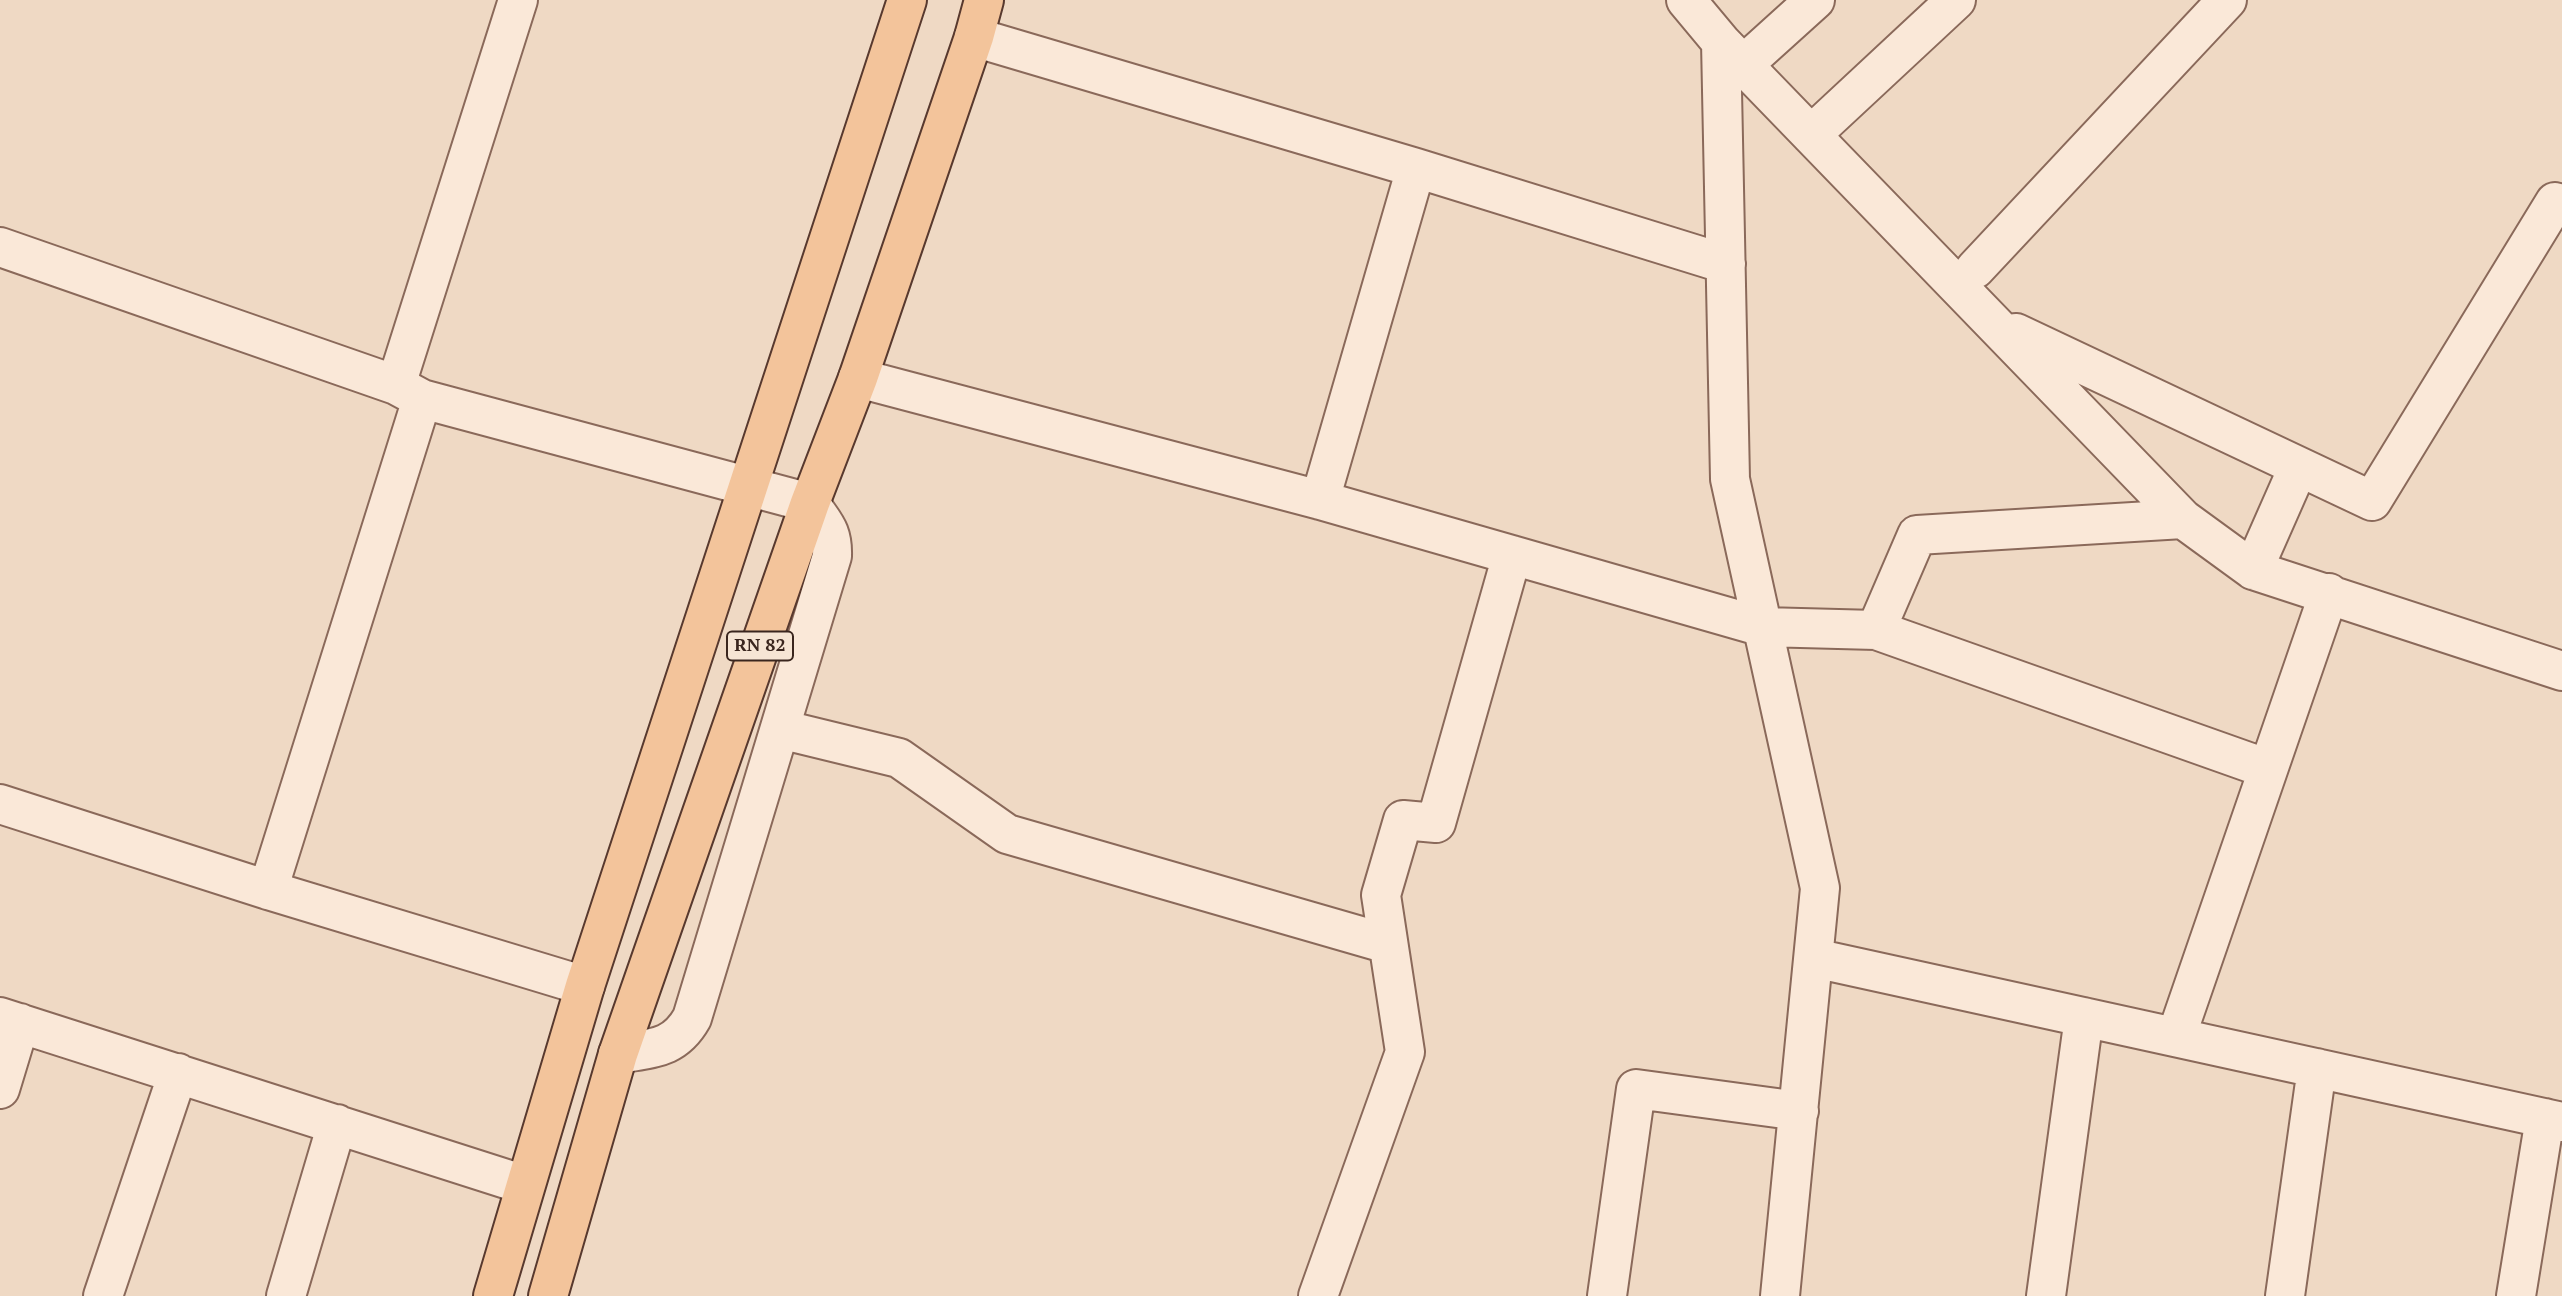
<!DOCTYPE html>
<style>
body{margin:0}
canvas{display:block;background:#efd9c4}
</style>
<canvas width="2562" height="1296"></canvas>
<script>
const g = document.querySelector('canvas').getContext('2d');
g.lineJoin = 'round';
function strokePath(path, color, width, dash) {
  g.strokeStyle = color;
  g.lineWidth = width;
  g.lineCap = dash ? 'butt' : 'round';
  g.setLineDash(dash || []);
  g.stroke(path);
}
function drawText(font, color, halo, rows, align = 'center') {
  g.font = font + ' "PT Serif",serif';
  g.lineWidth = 7;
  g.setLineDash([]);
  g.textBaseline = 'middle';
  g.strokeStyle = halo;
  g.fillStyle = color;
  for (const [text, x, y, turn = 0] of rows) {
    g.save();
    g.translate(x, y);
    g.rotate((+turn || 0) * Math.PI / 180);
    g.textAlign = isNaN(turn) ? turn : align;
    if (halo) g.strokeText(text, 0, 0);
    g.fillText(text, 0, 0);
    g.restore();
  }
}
const minor = new Path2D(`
 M 1686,0 L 1721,42 L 1730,479 L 1820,888 L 1780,1296
 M 974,37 L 1416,168 L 1726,264
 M 1721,42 L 2183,519 L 2253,570 L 2562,671
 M 1743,65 L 1815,0
 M 1811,135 L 1956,0
 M 0,247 L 396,385 L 422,399 L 810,503 C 823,524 833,529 832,556 L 692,1018 C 674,1050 651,1048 618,1054
 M 1975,269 L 2227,0
 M 2016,333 L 2372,501 L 2555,202 L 2562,206
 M 858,378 L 1320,500 L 1763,627 L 1876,630 L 2268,769
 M 396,385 L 518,0
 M 1320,500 L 1416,168
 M 2253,570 L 2298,468
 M 1876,630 L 1917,535 L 2183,519
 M 780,729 L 899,758 L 1007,834 L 1388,944
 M 0,804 L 268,890 L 585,986
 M 268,890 L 422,399
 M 1814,958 L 2562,1122
 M 0,1017 L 525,1185
 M 2176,1037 L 2329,593
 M 0,1089 L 20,1023
 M 103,1296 L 178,1073
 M 286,1296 L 337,1124
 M 1318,1296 L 1405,1052 L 1381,895 L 1403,820 L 1436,823 L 1512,555
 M 1607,1296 L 1636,1089 L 1799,1111
 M 2046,1296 L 2084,1017
 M 2285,1296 L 2317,1068
 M 2516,1296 L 2545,1118`);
const major = new Path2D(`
 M 493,1296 L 585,986 L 907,0
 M 548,1296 L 618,1054 L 810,503 L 858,378 L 974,37 L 984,0`);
const shields = [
 [760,646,66]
];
const shieldNames = [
 ["RN 82",760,646]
];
strokePath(minor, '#8a695a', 42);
strokePath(major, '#58392e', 42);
strokePath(minor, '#fae8d8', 38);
strokePath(major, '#f3c49b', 38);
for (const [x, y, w] of shields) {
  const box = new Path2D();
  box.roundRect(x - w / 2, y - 14.5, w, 29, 5);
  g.fillStyle = '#f6e5d4';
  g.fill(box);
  strokePath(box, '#3a261e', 2);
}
drawText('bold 18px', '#3a261e', null, shieldNames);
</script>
